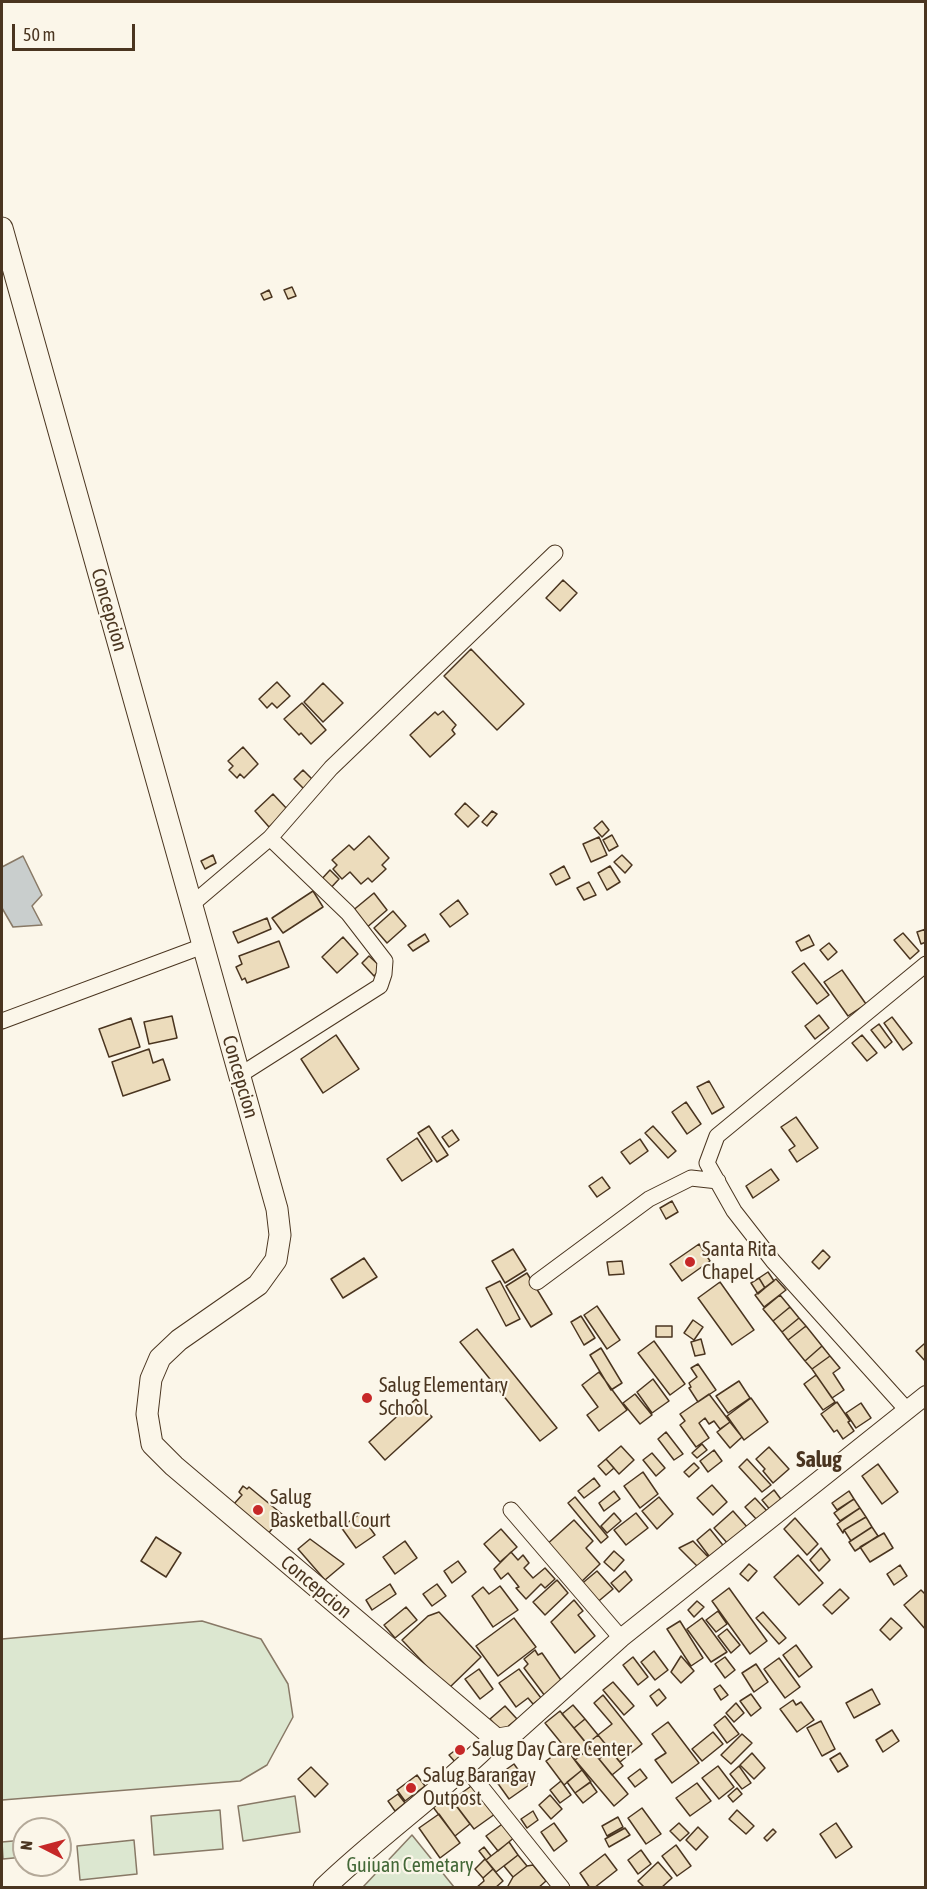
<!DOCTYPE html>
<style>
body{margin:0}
#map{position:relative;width:927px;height:1889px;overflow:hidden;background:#fbf6e9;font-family:"Asap Condensed",sans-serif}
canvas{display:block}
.frame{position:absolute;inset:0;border:3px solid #4a3520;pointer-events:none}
.north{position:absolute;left:12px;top:1817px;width:60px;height:60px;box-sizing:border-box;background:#fbf6e9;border:2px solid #b4a999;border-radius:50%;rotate:276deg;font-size:16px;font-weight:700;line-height:24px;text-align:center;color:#4a3520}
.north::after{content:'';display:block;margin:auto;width:21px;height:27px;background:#c62828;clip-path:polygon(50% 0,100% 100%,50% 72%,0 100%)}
.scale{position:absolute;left:12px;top:24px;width:123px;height:27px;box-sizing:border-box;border:3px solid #4a3520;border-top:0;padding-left:8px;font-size:18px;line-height:21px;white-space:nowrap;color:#4a3520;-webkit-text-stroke:4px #fbf6e9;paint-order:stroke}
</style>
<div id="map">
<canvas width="927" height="1889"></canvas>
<div class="frame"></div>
<div class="north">N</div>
<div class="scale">50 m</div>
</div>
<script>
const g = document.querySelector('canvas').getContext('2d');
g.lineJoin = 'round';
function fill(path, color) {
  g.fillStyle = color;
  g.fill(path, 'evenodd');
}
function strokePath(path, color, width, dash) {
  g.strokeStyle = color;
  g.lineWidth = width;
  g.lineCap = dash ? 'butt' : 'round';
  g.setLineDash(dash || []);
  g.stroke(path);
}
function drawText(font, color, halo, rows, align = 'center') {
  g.font = font + ' "Asap Condensed",sans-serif';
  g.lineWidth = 4.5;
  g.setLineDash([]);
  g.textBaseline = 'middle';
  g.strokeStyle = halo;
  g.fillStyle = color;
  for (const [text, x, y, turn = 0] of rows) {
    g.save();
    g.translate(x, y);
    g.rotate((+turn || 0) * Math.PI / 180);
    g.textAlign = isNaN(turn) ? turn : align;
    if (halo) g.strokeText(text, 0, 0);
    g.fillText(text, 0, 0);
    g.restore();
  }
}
const green = new Path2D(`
 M 202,1621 L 261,1639 L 288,1684 L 293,1717 L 267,1765 L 240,1781 L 2,1800 L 2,1639 Z
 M 295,1796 L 300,1832 L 243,1841 L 238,1806 Z
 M 220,1810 L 223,1849 L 154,1855 L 151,1816 Z
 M 412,1835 L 454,1887 L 363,1887 Z
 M 24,1840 L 24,1857 L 3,1859 L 2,1842 Z
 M 134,1840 L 137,1874 L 80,1880 L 77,1846 Z`);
const water = new Path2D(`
 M 23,856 L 42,895 L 32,906 L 42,925 L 13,927 L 2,908 L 2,867 Z`);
const building = new Path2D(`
 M 292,287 L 296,296 L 288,299 L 284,290 Z
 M 269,290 L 272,297 L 264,300 L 261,294 Z
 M 563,580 L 577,593 L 560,611 L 546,598 Z
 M 471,649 L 524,704 L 497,730 L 444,676 Z
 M 277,682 L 290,696 L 277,708 L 272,703 L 267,708 L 259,699 Z
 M 323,683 L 343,703 L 323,722 L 304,702 Z
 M 302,703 L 326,730 L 311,744 L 301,733 L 299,735 L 284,719 Z
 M 443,711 L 456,725 L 452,730 L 455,734 L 430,757 L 410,735 L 435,712 L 438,715 Z
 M 243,747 L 258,764 L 244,778 L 240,774 L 237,778 L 229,770 L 233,766 L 228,761 Z
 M 303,770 L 313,780 L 304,789 L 294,779 Z
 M 273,794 L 288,810 L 269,827 L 255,811 Z
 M 465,803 L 479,816 L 468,827 L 455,814 Z
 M 492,811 L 497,814 L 487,826 L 482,822 Z
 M 602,821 L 609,830 L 602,837 L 594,828 Z
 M 612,835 L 618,846 L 609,851 L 603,840 Z
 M 369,836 L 389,858 L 382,865 L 386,869 L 372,882 L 368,878 L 361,884 L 350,872 L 342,879 L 333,869 L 337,865 L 332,860 L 349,845 L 354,850 Z
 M 599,837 L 607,855 L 591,862 L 583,844 Z
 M 213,855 L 216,863 L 205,869 L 201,861 Z
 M 622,855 L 632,865 L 625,873 L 614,862 Z
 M 564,866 L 570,878 L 556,885 L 550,874 Z
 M 610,866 L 620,882 L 607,890 L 598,873 Z
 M 330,870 L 339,879 L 328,891 L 319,882 Z
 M 589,882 L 596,895 L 584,900 L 577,888 Z
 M 313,891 L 323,907 L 283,933 L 272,918 Z
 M 374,893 L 387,910 L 365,929 L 351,912 Z
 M 458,900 L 468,914 L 450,927 L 440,914 Z
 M 393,911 L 406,926 L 387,943 L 374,928 Z
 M 267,918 L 271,929 L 238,943 L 233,932 Z
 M 926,929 L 926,942 L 921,944 L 917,932 Z
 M 903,933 L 919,951 L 910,959 L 894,940 Z
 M 425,934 L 429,941 L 413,951 L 408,945 Z
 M 809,935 L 814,945 L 801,951 L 796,942 Z
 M 343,937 L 358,954 L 337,973 L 322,957 Z
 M 279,941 L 289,967 L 247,983 L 245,978 L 242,980 L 236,967 L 242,964 L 239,956 Z
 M 829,943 L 837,952 L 828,960 L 820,950 Z
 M 369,956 L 382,968 L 374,976 L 362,963 Z
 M 804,963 L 829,995 L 817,1004 L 792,972 Z
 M 842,970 L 866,1004 L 848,1016 L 824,982 Z
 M 819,1015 L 829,1028 L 815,1039 L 805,1026 Z
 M 172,1016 L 177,1038 L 149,1044 L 144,1022 Z
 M 892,1017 L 912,1043 L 903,1050 L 884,1023 Z
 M 131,1018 L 140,1047 L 109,1057 L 99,1029 Z
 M 879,1024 L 892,1042 L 885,1048 L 871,1030 Z
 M 336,1035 L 359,1069 L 323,1093 L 301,1059 Z
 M 862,1035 L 877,1053 L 867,1061 L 852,1043 Z
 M 149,1049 L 153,1063 L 163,1059 L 170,1080 L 123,1096 L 112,1062 Z
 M 709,1081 L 724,1107 L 712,1114 L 697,1087 Z
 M 686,1102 L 701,1124 L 687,1134 L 672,1112 Z
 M 796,1117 L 818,1148 L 797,1162 L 789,1150 L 795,1146 L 781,1127 Z
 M 429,1126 L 448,1155 L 437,1162 L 418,1133 Z
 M 653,1126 L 676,1151 L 668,1158 L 645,1133 Z
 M 452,1130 L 459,1140 L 449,1147 L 442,1137 Z
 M 417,1138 L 432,1161 L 402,1181 L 387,1159 Z
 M 640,1139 L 648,1151 L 630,1164 L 621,1152 Z
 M 771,1169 L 779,1180 L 753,1198 L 746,1186 Z
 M 602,1177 L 610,1188 L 597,1197 L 589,1186 Z
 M 672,1201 L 678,1212 L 666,1219 L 660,1208 Z
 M 699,1244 L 710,1261 L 682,1281 L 670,1264 Z
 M 513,1249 L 526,1270 L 505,1283 L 492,1261 Z
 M 823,1250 L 830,1257 L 819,1269 L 812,1262 Z
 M 364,1258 L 377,1277 L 343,1298 L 331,1279 Z
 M 622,1261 L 624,1274 L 609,1275 L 607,1262 Z
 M 768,1272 L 774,1281 L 765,1288 L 759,1278 Z
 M 527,1273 L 552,1314 L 531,1327 L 506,1286 Z
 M 759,1278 L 765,1288 L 758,1294 L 751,1283 Z
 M 776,1279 L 786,1290 L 764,1307 L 755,1295 Z
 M 500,1281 L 520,1319 L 506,1326 L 486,1288 Z
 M 720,1282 L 754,1330 L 732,1345 L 698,1298 Z
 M 780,1295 L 790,1307 L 773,1321 L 763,1309 Z
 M 597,1306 L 620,1340 L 607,1349 L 584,1315 Z
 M 790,1307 L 799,1318 L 782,1332 L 773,1321 Z
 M 581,1316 L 595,1338 L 584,1345 L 571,1322 Z
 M 799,1318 L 806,1326 L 788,1340 L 782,1332 Z
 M 693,1320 L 703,1327 L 694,1340 L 684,1333 Z
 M 656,1326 L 672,1326 L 672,1337 L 656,1337 Z
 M 806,1326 L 822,1346 L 805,1361 L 788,1340 Z
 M 477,1329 L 557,1428 L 540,1441 L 460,1342 Z
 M 701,1339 L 705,1354 L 695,1356 L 691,1342 Z
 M 654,1341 L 685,1384 L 670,1395 L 638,1353 Z
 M 924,1344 L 926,1345 L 926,1362 L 916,1351 Z
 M 822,1346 L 830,1356 L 812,1369 L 805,1361 Z
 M 601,1348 L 622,1383 L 611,1390 L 590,1355 Z
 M 830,1356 L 840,1368 L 833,1373 L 844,1390 L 832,1398 L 812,1369 Z
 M 698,1364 L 716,1390 L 698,1402 L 689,1388 L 691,1387 L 689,1383 L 697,1377 L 691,1368 Z
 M 599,1372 L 627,1410 L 599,1431 L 587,1415 L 598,1407 L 582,1385 Z
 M 816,1375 L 835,1402 L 823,1410 L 804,1384 Z
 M 653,1379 L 669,1401 L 652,1413 L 637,1392 Z
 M 739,1381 L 750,1398 L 728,1413 L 716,1396 Z
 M 635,1394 L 652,1415 L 640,1424 L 623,1403 Z
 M 709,1394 L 730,1422 L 720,1429 L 714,1421 L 709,1424 L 705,1418 L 699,1423 L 709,1438 L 696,1447 L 680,1425 L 685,1421 L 680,1414 Z
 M 751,1398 L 768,1422 L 744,1440 L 727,1416 Z
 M 416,1399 L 432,1417 L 385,1460 L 369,1442 Z
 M 837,1402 L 850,1421 L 848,1422 L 854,1431 L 843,1439 L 837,1430 L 834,1432 L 821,1414 Z
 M 861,1403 L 871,1418 L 856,1428 L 846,1413 Z
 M 730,1422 L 742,1437 L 730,1448 L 717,1432 Z
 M 666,1432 L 683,1454 L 674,1460 L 658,1439 Z
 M 702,1444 L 707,1450 L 697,1458 L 692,1453 Z
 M 621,1446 L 634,1460 L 619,1474 L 606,1459 Z
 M 769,1447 L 789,1469 L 773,1483 L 763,1471 L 765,1469 L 756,1459 Z
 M 714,1450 L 722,1461 L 708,1472 L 700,1461 Z
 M 652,1453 L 665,1468 L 656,1476 L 643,1460 Z
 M 606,1459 L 614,1468 L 606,1475 L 598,1466 Z
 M 747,1459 L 771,1485 L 762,1492 L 739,1467 Z
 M 694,1463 L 699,1468 L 689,1477 L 684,1472 Z
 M 878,1464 L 898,1492 L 882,1504 L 862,1476 Z
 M 643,1472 L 658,1494 L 640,1508 L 624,1486 Z
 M 594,1478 L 600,1486 L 584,1498 L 578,1491 Z
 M 712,1485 L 727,1502 L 713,1515 L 697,1498 Z
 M 243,1486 L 247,1489 L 249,1487 L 283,1515 L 268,1534 L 233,1505 L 242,1495 L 239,1492 Z
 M 774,1490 L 783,1502 L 772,1512 L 762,1500 Z
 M 614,1491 L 620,1499 L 604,1511 L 599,1503 Z
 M 849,1491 L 854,1499 L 837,1510 L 832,1503 Z
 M 575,1497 L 608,1537 L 601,1543 L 568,1503 Z
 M 659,1497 L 673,1514 L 657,1529 L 642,1511 Z
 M 755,1498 L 768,1512 L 758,1521 L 745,1507 Z
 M 854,1499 L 860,1508 L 840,1521 L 834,1513 Z
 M 860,1508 L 866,1517 L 844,1530 L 843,1533 L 837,1524 Z
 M 733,1511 L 748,1528 L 729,1545 L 714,1528 Z
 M 614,1513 L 621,1521 L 607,1533 L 601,1526 Z
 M 636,1513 L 648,1528 L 626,1545 L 614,1530 Z
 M 360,1514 L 375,1535 L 356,1548 L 341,1527 Z
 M 866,1517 L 872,1527 L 851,1541 L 844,1530 Z
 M 795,1518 L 818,1544 L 807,1555 L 784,1529 Z
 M 574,1520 L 593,1541 L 586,1548 L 600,1564 L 578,1585 L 545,1546 Z
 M 872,1527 L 878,1536 L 855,1551 L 849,1542 Z
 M 501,1529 L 517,1547 L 500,1562 L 484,1544 Z
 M 710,1529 L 726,1549 L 712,1560 L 697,1540 Z
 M 884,1533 L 893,1548 L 870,1562 L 860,1547 Z
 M 156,1537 L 181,1553 L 166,1577 L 141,1561 Z
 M 310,1539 L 344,1564 L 325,1580 L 298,1549 Z
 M 405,1541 L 417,1558 L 395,1574 L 383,1557 Z
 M 693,1541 L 711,1560 L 701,1570 L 679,1548 Z
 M 821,1548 L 830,1560 L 819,1571 L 810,1560 Z
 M 614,1551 L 624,1560 L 614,1571 L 604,1562 Z
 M 511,1552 L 518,1560 L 523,1555 L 529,1563 L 524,1568 L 533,1578 L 545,1568 L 555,1579 L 545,1588 L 541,1584 L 526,1599 L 516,1588 L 519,1587 L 508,1573 L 501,1579 L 494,1569 Z
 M 798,1555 L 823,1583 L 799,1605 L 774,1577 Z
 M 458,1561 L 466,1572 L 452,1583 L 444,1571 Z
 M 749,1564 L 757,1571 L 748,1581 L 740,1574 Z
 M 900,1565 L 907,1576 L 894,1585 L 887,1574 Z
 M 597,1571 L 613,1589 L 594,1605 L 579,1586 Z
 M 625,1571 L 632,1580 L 619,1592 L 611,1583 Z
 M 557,1580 L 568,1593 L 545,1615 L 533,1602 Z
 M 390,1584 L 396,1594 L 372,1610 L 366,1600 Z
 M 437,1584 L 446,1596 L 432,1606 L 423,1594 Z
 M 500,1586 L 518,1610 L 493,1627 L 472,1596 L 483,1587 L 489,1594 Z
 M 729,1588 L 767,1641 L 750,1654 L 712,1601 Z
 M 840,1589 L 849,1598 L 832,1614 L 823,1605 Z
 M 921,1590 L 926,1595 L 926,1630 L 904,1605 Z
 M 574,1600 L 583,1611 L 578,1615 L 595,1636 L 575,1653 L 551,1622 Z
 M 697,1601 L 704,1607 L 694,1617 L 688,1610 Z
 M 406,1607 L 417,1620 L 395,1638 L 384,1625 Z
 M 718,1611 L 727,1624 L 716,1632 L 706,1620 Z
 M 439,1612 L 481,1657 L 448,1689 L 402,1640 L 428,1616 Z
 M 763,1612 L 786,1638 L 779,1644 L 756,1618 Z
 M 514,1618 L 536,1647 L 498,1676 L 476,1646 Z
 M 702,1618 L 727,1652 L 711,1662 L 687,1629 Z
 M 891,1618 L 902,1628 L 890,1640 L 880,1630 Z
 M 680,1621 L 703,1658 L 691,1666 L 667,1629 Z
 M 727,1629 L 740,1645 L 731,1653 L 718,1636 Z
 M 796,1645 L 812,1667 L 799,1677 L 783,1655 Z
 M 535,1650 L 538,1655 L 542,1653 L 563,1683 L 545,1696 L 524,1668 L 528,1664 L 524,1659 Z
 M 654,1651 L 668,1670 L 655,1680 L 641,1662 Z
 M 681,1656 L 694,1671 L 681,1683 L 671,1672 Z
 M 633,1657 L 648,1677 L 638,1685 L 623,1665 Z
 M 725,1657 L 735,1670 L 725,1678 L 715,1664 Z
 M 779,1658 L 800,1687 L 785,1698 L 764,1669 Z
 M 756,1664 L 768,1682 L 754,1692 L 742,1673 Z
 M 479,1669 L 493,1689 L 480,1699 L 465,1679 Z
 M 519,1669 L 541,1698 L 533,1704 L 528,1698 L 516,1707 L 499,1683 Z
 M 613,1682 L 634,1706 L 624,1715 L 603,1690 Z
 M 720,1685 L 728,1695 L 721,1700 L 714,1689 Z
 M 659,1689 L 666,1698 L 657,1706 L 650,1696 Z
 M 872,1689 L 880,1704 L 854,1718 L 846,1703 Z
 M 751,1694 L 761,1708 L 751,1716 L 740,1701 Z
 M 603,1695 L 642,1744 L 620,1762 L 598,1735 L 612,1724 L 594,1703 Z
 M 793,1700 L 796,1705 L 801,1702 L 814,1720 L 797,1732 L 780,1709 Z
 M 736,1703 L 744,1713 L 734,1722 L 726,1713 Z
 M 573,1705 L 585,1719 L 574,1728 L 562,1714 Z
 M 505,1706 L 517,1719 L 501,1732 L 490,1719 Z
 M 560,1711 L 590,1748 L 575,1760 L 545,1723 Z
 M 725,1716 L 739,1734 L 727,1743 L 714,1725 Z
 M 585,1719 L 598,1735 L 587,1744 L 574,1728 Z
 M 821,1721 L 835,1749 L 822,1756 L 807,1728 Z
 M 668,1722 L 699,1763 L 672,1783 L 655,1760 L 666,1753 L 652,1734 Z
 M 892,1730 L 899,1741 L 883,1752 L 876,1740 Z
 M 713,1732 L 723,1744 L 702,1761 L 692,1749 Z
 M 742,1734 L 752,1743 L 731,1764 L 721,1755 Z
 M 598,1735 L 610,1750 L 599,1759 L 587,1744 Z
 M 461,1746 L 467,1755 L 456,1763 L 449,1755 Z
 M 565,1747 L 582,1770 L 564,1785 L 546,1761 Z
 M 590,1748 L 628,1794 L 614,1806 L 575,1760 Z
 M 610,1750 L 623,1766 L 612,1775 L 599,1759 Z
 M 752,1753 L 765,1768 L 754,1779 L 740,1765 Z
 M 840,1753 L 848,1766 L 838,1772 L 830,1759 Z
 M 514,1764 L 529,1785 L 509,1799 L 494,1778 Z
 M 718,1766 L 734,1787 L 719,1799 L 702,1778 Z
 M 739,1766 L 751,1783 L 742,1789 L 730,1774 Z
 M 311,1767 L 328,1784 L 315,1797 L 298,1779 Z
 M 640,1769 L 647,1778 L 635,1787 L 628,1778 Z
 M 582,1770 L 591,1782 L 575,1793 L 567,1782 Z
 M 417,1775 L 425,1786 L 405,1801 L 397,1790 Z
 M 561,1781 L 571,1795 L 560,1803 L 550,1790 Z
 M 590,1782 L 597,1792 L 583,1803 L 575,1793 Z
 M 697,1783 L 711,1801 L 690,1816 L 676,1798 Z
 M 474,1784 L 495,1814 L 474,1829 L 452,1800 Z
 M 737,1788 L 742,1794 L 733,1802 L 728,1796 Z
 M 398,1794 L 405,1803 L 395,1811 L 388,1801 Z
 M 448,1795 L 470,1824 L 455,1836 L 433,1807 Z
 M 550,1795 L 562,1809 L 551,1819 L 539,1805 Z
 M 642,1808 L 661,1834 L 646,1844 L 628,1818 Z
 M 737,1810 L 754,1826 L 746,1834 L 729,1819 Z
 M 533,1811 L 538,1820 L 527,1828 L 521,1819 Z
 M 439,1814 L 460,1843 L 440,1858 L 419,1828 Z
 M 618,1817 L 623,1827 L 607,1836 L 602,1826 Z
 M 505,1822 L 516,1836 L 498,1851 L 486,1836 Z
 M 554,1823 L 567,1841 L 554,1851 L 541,1832 Z
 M 679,1823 L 689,1833 L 680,1841 L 670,1831 Z
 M 836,1823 L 852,1847 L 836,1858 L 820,1834 Z
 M 698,1827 L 708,1837 L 696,1850 L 686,1840 Z
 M 625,1828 L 630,1835 L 609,1847 L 605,1839 Z
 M 773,1829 L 776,1832 L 767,1841 L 764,1838 Z
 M 509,1842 L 518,1855 L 496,1872 L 486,1860 Z
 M 676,1845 L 691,1866 L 677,1876 L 662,1856 Z
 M 484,1847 L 491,1856 L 486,1860 L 479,1851 Z
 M 641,1850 L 651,1864 L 638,1874 L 628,1860 Z
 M 605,1854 L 617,1870 L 594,1888 L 590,1888 L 580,1873 Z
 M 518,1855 L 527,1866 L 513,1877 L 504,1866 Z
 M 485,1859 L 493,1869 L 483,1878 L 475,1869 Z
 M 658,1862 L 672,1878 L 661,1888 L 645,1888 L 638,1881 Z
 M 533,1865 L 546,1881 L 538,1888 L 510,1888 L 508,1886 L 513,1877 L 527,1866 Z
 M 493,1869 L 503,1881 L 495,1888 L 476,1888 L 484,1881 L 483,1878 Z`);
const minor = new Path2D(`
 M 191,905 L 270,838 L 331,768 L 555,553
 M 2,1021 L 203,946
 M 240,1075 L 380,986 L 384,974 L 385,961 L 348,913 L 270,838
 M 537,1282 L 649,1199 L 691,1178 L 718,1181
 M 907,1410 L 773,1261 L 734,1211 L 707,1163 L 717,1136 L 926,964
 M 511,1510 L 621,1638
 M 466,1768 L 562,1888`);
const tertiary = new Path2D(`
 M 495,1738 L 513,1735 L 621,1638 L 926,1395`);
const secondary = new Path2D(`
 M 2,228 L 277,1209 L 280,1235 L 276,1260 L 258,1285 L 179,1340 L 160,1358 L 151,1379 L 147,1414 L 152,1444 L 174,1466 L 495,1738 C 441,1792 379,1835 324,1888`);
const markers = [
 [690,1262,6,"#c62828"],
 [367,1398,6,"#c62828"],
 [258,1510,6,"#c62828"],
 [460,1750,6,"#c62828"],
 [411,1788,6,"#c62828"]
];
const streetNames = [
 ["Concepcion",109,610,74],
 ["Concepcion",240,1077,74],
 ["Concepcion",316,1587,40]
];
const poiNames = [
 ["Santa Rita",702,1250],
 ["Chapel",702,1273],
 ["Salug Elementary",379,1386],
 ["School",379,1409],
 ["Salug",270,1498],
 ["Basketball Court",270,1521],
 ["Salug Day Care Center",472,1750],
 ["Salug Barangay",423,1776],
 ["Outpost",423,1799]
];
const parkNames = [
 ["Guiuan Cemetary",410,1866]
];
const quarterNames = [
 ["Salug",819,1460]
];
fill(green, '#dce7d0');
strokePath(green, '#887966', 1.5);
fill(water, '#c9cecd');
strokePath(water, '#887966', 1.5);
fill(building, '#ecdcbc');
strokePath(building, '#4a3520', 1.5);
strokePath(minor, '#4a3520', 17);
strokePath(tertiary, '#4a3520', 20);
strokePath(secondary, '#4a3520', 23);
strokePath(minor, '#fbf6e9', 15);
strokePath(tertiary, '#fbf6e9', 18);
strokePath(secondary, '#fbf6e9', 21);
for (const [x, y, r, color] of markers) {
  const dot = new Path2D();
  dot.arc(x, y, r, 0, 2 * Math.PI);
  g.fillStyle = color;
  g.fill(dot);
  strokePath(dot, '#fbf6e9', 2);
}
drawText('20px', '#4a3520', '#fbf6e9', streetNames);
drawText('20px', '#4a3520', '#fbf6e9', poiNames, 'left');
drawText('20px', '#436837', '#fbf6e9', parkNames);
drawText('bold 22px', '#4a3520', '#fbf6e9', quarterNames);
</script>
